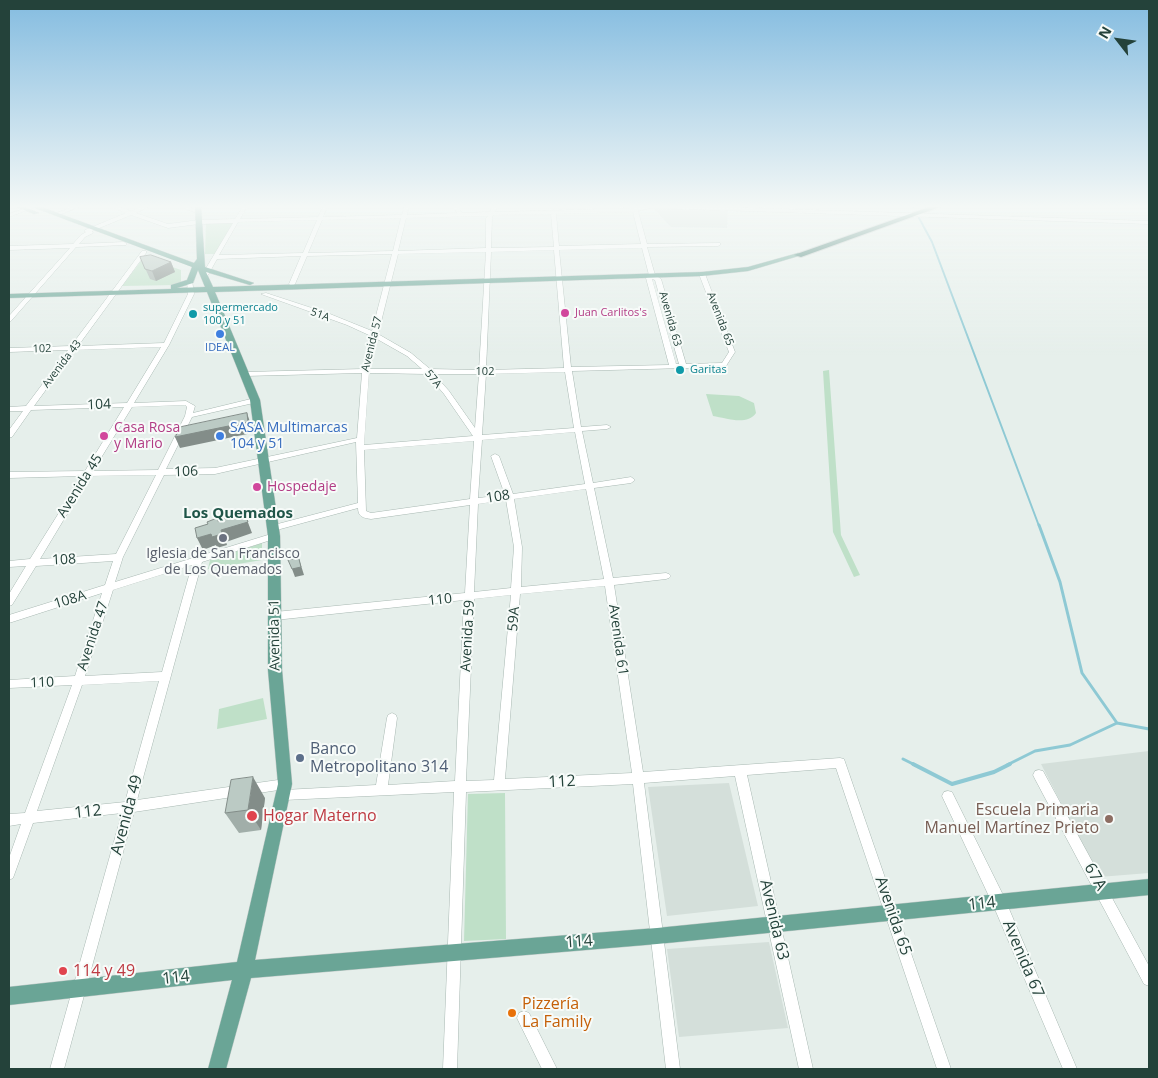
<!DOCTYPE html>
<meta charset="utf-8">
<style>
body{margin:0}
#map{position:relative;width:1158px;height:1078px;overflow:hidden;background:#e6efeb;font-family:"Open Sans",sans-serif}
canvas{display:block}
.frame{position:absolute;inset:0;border:10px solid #24423a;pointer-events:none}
.north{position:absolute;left:1093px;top:15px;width:50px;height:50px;-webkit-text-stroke:4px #f7fbf9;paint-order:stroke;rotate:300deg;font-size:14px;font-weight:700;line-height:20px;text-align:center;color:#24423a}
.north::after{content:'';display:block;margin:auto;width:18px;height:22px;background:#24423a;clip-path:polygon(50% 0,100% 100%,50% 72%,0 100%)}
</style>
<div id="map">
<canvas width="1158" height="1078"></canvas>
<div class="frame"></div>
<div class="north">N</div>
</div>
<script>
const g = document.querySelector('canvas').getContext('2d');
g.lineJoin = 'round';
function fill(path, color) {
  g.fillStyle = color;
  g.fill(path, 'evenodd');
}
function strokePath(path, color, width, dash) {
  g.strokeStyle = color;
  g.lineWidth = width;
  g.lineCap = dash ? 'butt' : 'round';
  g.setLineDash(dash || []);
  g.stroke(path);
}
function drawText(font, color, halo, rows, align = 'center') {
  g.font = font + ' "Open Sans",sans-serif';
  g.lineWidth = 4;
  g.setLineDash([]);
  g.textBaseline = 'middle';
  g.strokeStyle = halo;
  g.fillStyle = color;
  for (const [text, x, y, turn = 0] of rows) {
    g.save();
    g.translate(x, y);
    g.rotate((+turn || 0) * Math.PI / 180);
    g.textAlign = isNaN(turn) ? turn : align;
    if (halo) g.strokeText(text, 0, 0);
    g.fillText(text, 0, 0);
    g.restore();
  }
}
const built = new Path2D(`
 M 653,208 L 728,211 L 727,228 L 671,227 Z
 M 1149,751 L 1149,873 L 1099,877 L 1041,764 Z
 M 729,783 L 758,906 L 667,916 L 648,787 Z
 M 769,942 L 788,1028 L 679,1037 L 667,949 Z`);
const green = new Path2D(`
 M 206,221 L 237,221 L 218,254 L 205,254 Z
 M 144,257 L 181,270 L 181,282 L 178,285 L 122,286 Z
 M 829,370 L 841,535 L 860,575 L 854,577 L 833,532 L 823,371 Z
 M 706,394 L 739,396 L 754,403 L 756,413 C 747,426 726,418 713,416 Z
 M 262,543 L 262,560 L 208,569 L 210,560 Z
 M 263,698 L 267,719 L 217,729 L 219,709 Z
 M 505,793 L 506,939 L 464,941 L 468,794 Z`);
const streamFar2 = new Path2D(`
 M 912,205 L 913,207
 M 919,218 L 932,242 L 1039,526`);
const streamFar1 = new Path2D(`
 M 1039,525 L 1060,582 L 1082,673 L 1117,723
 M 903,759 L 915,765
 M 1007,765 L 1035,751 L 1070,745 L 1117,723 L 1149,729`);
const stream = new Path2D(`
 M 913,764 L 952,784 L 994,772 L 1010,764`);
const minor = new Path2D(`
 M 35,205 L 41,205 L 9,217 L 9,214 Z
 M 78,205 L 84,205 L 59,215 L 54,214 Z
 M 107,205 L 113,205 L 131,211 L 146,205 L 152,205 L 136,213 L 168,224 L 199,220 L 235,219 L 244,205 L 248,205 L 240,219 L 318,217 L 324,205 L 328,205 L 323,217 L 402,215 L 405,205 L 409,205 L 407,215 L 457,213 L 453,205 L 457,205 L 462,213 L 489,212 L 494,205 L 498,205 L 495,212 L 635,208 L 650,205 L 661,205 L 1149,221 L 1149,224 L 651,208 L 638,211 L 647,244 L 720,243 L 720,245 L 718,246 L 647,247 L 655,275 L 661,279 L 686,364 L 722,363 L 729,352 L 699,274 L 702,272 L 705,274 L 735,352 L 726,366 L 724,367 L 572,371 L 581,427 L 607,425 L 611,427 L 607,429 L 582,431 L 593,483 L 631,477 L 635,480 L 631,483 L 594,488 L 613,578 L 666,573 L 669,574 L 671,576 L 669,578 L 666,579 L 614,585 L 643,772 L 840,758 L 844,759 L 951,1069 L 937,1069 L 836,768 L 747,775 L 813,1069 L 799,1069 L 735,776 L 644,783 L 680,1069 L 666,1069 L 633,784 L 466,792 L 457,1069 L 443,1069 L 454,792 L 284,800 L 280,799 L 278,795 L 280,791 L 284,790 L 376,785 L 387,718 L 388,715 L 392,713 L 396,715 L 397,718 L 388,785 L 455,781 L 464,600 L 275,620 L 272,619 L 270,616 L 272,613 L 275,612 L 465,593 L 470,505 L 371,519 C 364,518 358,517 358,508 L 273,531 L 270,530 L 269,528 L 270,526 L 358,503 L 356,442 L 215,474 L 164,475 L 123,557 L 115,582 L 271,534 L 277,534 L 278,536 L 277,538 L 202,562 L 137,800 L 285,779 L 289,780 L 291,784 L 289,788 L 285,789 L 134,812 L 64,1069 L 50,1069 L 122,813 L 33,823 L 13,878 L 9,880 L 9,858 L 21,824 L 9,826 L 9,814 L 25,813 L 72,685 L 9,688 L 9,680 L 75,676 L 102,593 L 9,623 L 9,615 L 105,585 L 113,561 L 36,566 L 12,605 L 9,606 L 9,594 L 26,566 L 9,567 L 9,561 L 30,559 L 82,476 L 9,478 L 9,472 L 85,471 L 124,407 L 31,410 L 12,437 L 9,437 L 9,430 L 23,411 L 9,411 L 9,407 L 26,406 L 68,350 L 9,352 L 9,348 L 71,346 L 142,251 L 146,251 L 146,253 L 78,346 L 164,343 L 188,294 L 187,281 L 192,280 L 194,294 L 169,345 L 134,403 L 186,401 L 195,406 L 193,413 L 255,398 L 259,400 L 258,402 L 192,417 L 166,469 L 215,468 L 357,438 L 362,373 L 245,376 L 242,374 L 245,372 L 363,369 L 371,336 L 347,325 L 261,294 L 266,293 L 330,314 L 372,331 L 392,254 L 307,256 L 295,284 L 292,286 L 289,284 L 301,256 L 217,259 L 208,275 L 205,277 L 202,275 L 233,223 L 199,224 L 168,228 L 131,215 L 92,231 L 93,233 L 85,237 L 79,244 L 124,242 L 127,244 L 126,245 L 76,247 L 11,321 L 9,322 L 9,316 L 70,248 L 9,250 L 9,246 L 73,244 L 81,235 L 86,232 L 84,231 L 85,230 L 126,213 ZM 633,212 L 641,244 L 559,246 L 556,214 ZM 551,214 L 554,247 L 491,248 L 492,218 L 493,215 ZM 488,216 L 486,218 L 486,248 L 398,251 L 406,218 ZM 401,218 L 393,251 L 308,253 L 322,220 ZM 317,220 L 303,253 L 219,255 L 238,222 ZM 642,248 L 649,275 L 646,278 L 669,365 L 571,367 L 559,250 ZM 554,250 L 564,368 L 486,370 L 491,252 ZM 486,252 L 479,370 L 430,369 L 411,353 L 378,334 L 398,254 ZM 652,279 L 655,280 L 679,364 L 676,364 ZM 377,339 L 407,356 L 422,369 L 370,369 ZM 161,347 L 127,403 L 34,406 L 75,350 ZM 565,372 L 574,428 L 482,435 L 486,374 ZM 369,373 L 427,374 L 444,394 L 473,436 L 364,445 ZM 434,374 L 479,374 L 475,428 L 449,391 ZM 185,405 L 187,407 L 185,416 L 158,470 L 93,471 L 132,407 ZM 575,432 L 585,484 L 513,494 L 499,456 L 495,454 L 491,456 L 505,495 L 478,498 L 482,440 ZM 474,441 L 470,499 L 371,513 L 366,511 L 364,450 ZM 156,475 L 116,554 L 40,559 L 90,476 ZM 586,489 L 604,579 L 521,587 L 522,547 L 514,499 ZM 506,500 L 514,547 L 511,588 L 474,592 L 478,504 ZM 192,565 L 162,672 L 85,676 L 113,590 ZM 605,586 L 632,773 L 505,779 L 520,594 ZM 511,595 L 494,780 L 466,781 L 474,599 ZM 159,681 L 125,802 L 37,811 L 82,685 Z
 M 175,205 L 182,205 L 202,212 L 197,213 Z
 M 1039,770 L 1043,771 L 1149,966 L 1149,986 L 1144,984 L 1035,779 L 1033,775 L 1035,771 Z
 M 948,791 L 952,792 L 1004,897 L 1077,1069 L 1063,1069 L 994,907 L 942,796 L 944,792 Z
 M 524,1011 L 529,1013 L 557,1069 L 542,1069 L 517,1018 L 519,1013 Z`);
const major = new Path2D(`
 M 12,205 L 20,205 L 39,213 L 34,214 Z
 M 27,205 L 36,205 L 194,263 L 197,259 L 195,205 L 201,205 L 205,267 L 254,283 L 250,285 L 206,272 L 213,287 L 702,272 L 748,267 L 798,253 L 802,255 L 748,271 L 702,276 L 215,292 L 260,400 L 280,536 L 282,670 L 292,784 L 255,960 L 657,928 L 1149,879 L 1149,895 L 657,944 L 251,978 L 226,1069 L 208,1069 L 232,980 L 9,1005 L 9,987 L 237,962 L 278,784 L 268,670 L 268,536 L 250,400 L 207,292 L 9,298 L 9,294 L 171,289 L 171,285 L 187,280 L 192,267 ZM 198,270 L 205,287 L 177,288 L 193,283 Z`);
const highway = new Path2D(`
 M 935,205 L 945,205 L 801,257 L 794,255 Z`);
const wall = new Path2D(`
 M 140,257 L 171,262 L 175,272 L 156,281 L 150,279 Z
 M 265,798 L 261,830 L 239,833 L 225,813 Z`);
const shadedWall = new Path2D(`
 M 171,262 L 175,272 L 156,281 L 152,271 Z
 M 247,413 L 251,425 L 252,433 L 180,448 L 175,437 Z
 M 244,512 L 252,533 L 226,542 L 227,545 L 217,548 L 216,545 L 203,550 L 197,538 L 222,530 Z
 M 299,559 L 304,575 L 295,577 L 292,569 Z
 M 253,777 L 265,798 L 261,830 L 248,810 Z`);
const building = new Path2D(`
 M 151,255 L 171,262 L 152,271 L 145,269 L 140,257 Z
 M 247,413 L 248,422 L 175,437 L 181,427 Z
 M 244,512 L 248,522 L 221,530 L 222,534 L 212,537 L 211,534 L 197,538 L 195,528 L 208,524 L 207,522 L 217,518 L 218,521 Z
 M 299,559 L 301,567 L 292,569 L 288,560 Z
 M 253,777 L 248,810 L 225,813 L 231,780 Z`);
const markers = [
 [565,313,5,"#d1479c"],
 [193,314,5,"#0f9aa8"],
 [220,334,5,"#3f7fe0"],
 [680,370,5,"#0f9aa8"],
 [104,436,5,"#d1479c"],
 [220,436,5,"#3f7fe0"],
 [257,487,5,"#d1479c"],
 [223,538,5,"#6b7280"],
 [300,758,5,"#5c6f8a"],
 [252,816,6,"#e0444e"],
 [1109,819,5,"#8d6e63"],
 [63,971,5,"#e0444e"],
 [512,1013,5,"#e8710a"]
];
const farCulturenames = [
 ["supermercado",203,308],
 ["100 y 51",203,321],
 ["Garitas",690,370]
];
const farHotelnames = [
 ["Juan Carlitos's",575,313]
];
const farStreetnames = [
 ["51A",320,315,20],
 ["Avenida 63",670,319,74],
 ["Avenida 65",720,319,69],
 ["Avenida 57",372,344,-76],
 ["102",42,349,-2],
 ["Avenida 43",62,364,-53],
 ["102",485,372],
 ["57A",433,379,51]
];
const farShopnames = [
 ["IDEAL",220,348]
];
const streetNames = [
 ["104",99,405,-2],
 ["106",186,472,-2],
 ["Avenida 45",80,486,-58],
 ["108",498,497,-9],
 ["108",64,560,-3],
 ["108A",70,600,-17],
 ["110",440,600,-6],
 ["59A",514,619,-85],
 ["Avenida 51",275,635,-91],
 ["Avenida 47",93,636,-72],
 ["Avenida 59",468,636,-87],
 ["Avenida 61",618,640,82],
 ["110",42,683,-2]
];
const hotelNames = [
 ["Casa Rosa",114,428],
 ["y Mario",114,444],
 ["Hospedaje",267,487]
];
const shopNames = [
 ["SASA Multimarcas",230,428],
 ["104 y 51",230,444]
];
const worshipNames = [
 ["Iglesia de San Francisco",223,554],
 ["de Los Quemados",223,570]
];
const neighbourhoodNames = [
 ["Los Quemados",238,514]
];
const nearServicenames = [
 ["Banco",310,749],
 ["Metropolitano 314",310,767]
];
const nearStreetnames = [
 ["112",562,782,-3],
 ["112",88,812,-6],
 ["Avenida 49",127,815,-75],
 ["67A",1095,877,61],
 ["114",982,904,-6],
 ["Avenida 65",893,916,71],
 ["Avenida 63",774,920,77],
 ["114",579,942,-4],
 ["Avenida 67",1023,959,67],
 ["114",176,978,-6]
];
const nearEducationnames = [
 ["Escuela Primaria",1099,810],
 ["Manuel Martínez Prieto",1099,828]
];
const nearHealthnames = [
 ["Hogar Materno",263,816],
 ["114 y 49",73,971]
];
const nearFoodnames = [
 ["Pizzería",522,1004],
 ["La Family",522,1022]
];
fill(built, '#d4dfda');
fill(green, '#bfe0c8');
strokePath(streamFar2, '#8ec9d4', 2);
strokePath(streamFar1, '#8ec9d4', 3);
strokePath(stream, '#8ec9d4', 4);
strokePath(minor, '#a8b8b2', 1);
strokePath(major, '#c2cac8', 1);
strokePath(highway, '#c2cac8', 2);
fill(minor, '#fff');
fill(major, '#6aa596');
fill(highway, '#2f6f62');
fill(wall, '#a1aea9');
fill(shadedWall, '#838d89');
fill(building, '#bbcac4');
strokePath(building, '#838d89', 1);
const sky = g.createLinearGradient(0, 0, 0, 356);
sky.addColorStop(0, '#84bce0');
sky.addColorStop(0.58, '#f4f8f6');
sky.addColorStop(1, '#f4f8f600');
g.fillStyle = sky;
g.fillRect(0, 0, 1158, 356);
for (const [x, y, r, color] of markers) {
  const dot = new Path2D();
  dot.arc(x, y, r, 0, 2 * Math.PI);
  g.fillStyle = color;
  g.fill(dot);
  strokePath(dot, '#f7fbf9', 2);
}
drawText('11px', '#0d838f', '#f7fbf9', farCulturenames, 'left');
drawText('11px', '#b23c85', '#f7fbf9', farHotelnames, 'left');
drawText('11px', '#24423a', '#f7fbf9', farStreetnames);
drawText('11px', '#366cbe', '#f7fbf9', farShopnames);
drawText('14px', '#24423a', '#f7fbf9', streetNames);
drawText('14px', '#b23c85', '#f7fbf9', hotelNames, 'left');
drawText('14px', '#366cbe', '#f7fbf9', shopNames, 'left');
drawText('14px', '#5b616d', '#f7fbf9', worshipNames);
drawText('bold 15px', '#1f5548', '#f7fbf9', neighbourhoodNames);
drawText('16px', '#4e5e75', '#f7fbf9', nearServicenames, 'left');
drawText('16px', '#24423a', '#f7fbf9', nearStreetnames);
drawText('16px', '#785e54', '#f7fbf9', nearEducationnames, 'right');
drawText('16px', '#be3a42', '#f7fbf9', nearHealthnames, 'left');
drawText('16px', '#c56008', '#f7fbf9', nearFoodnames, 'left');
</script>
